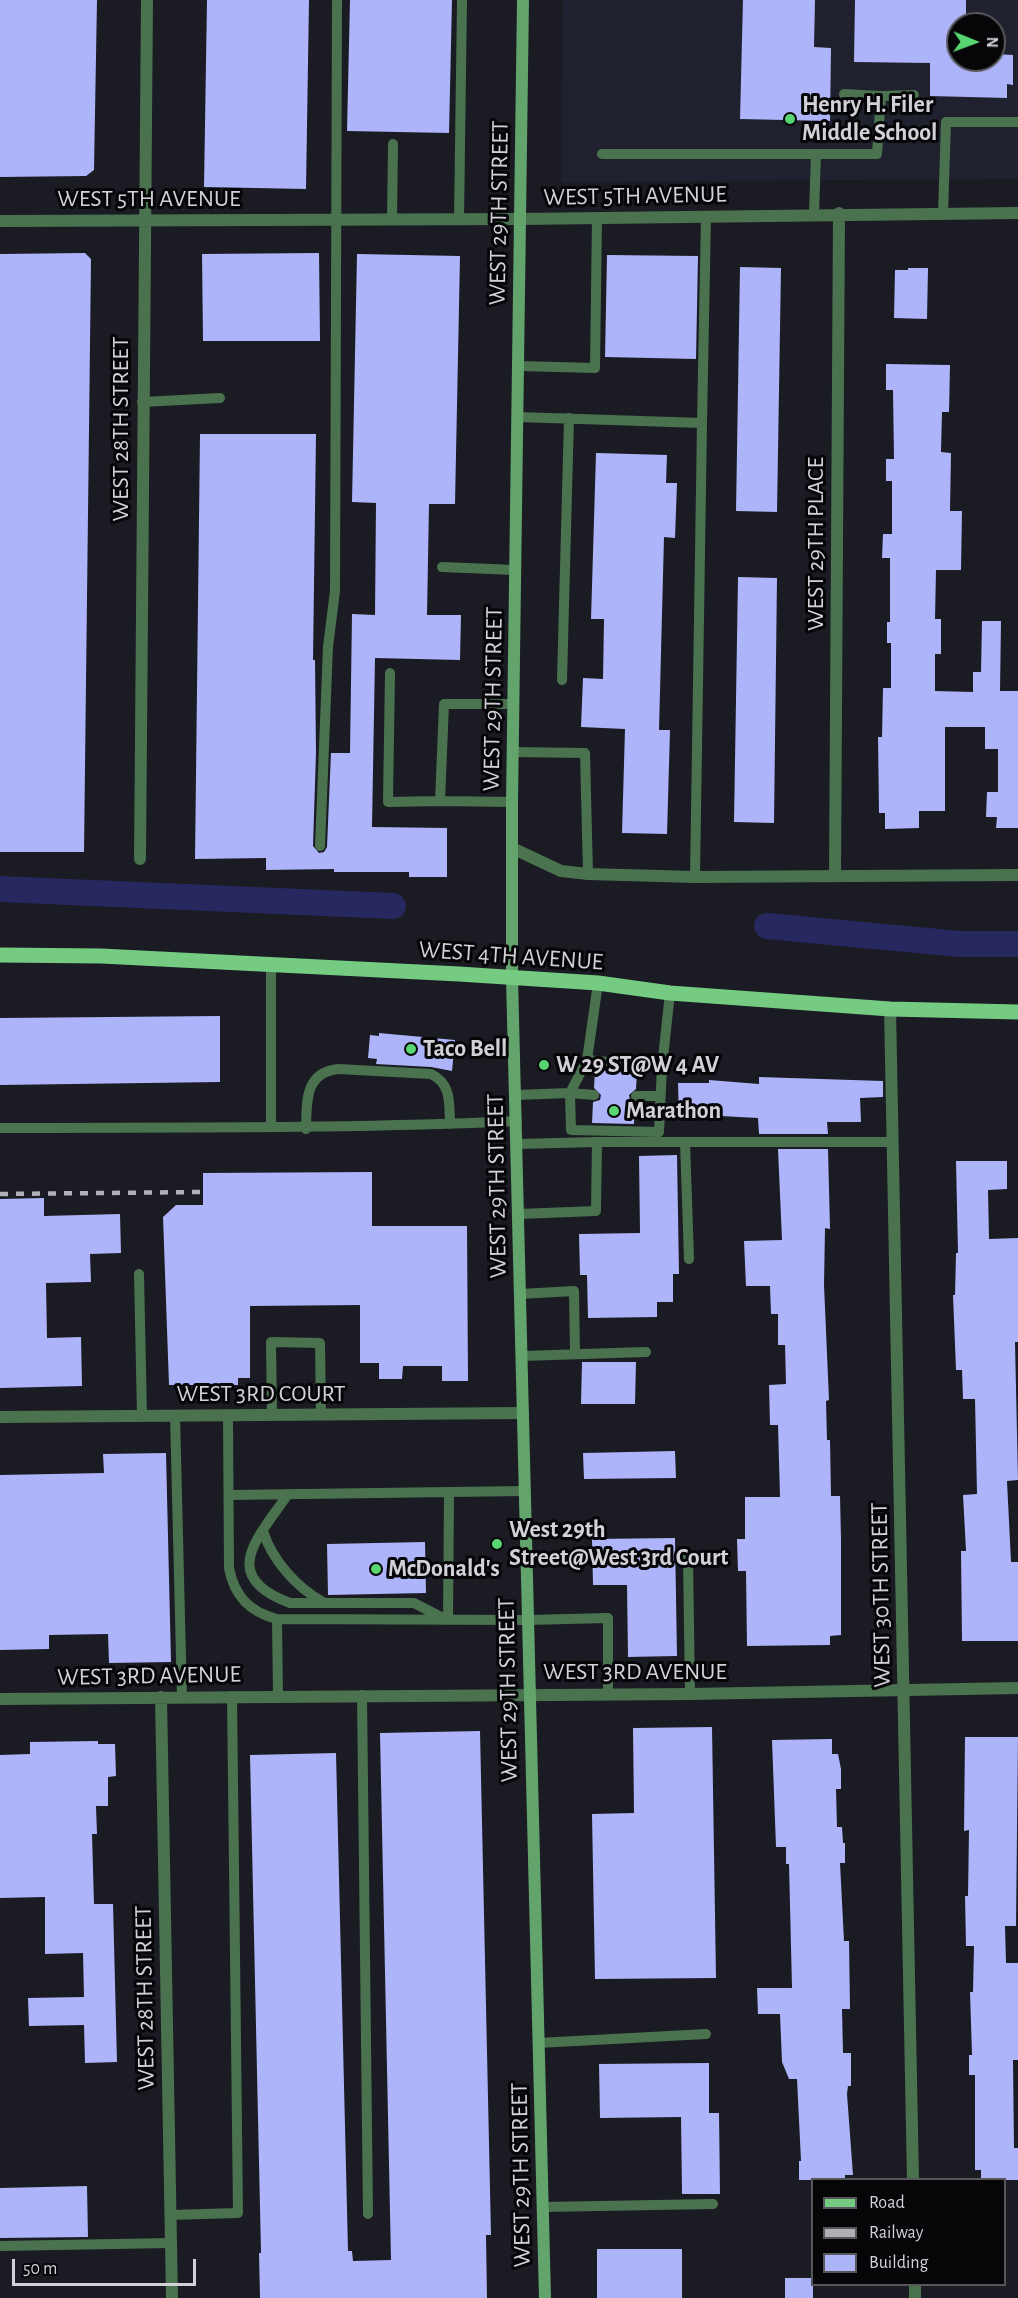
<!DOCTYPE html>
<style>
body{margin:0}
#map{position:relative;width:1018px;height:2298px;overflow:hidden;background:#1a1b23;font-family:"Alegreya Sans",sans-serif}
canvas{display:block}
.legend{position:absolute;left:811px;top:2178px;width:195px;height:108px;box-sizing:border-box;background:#060609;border:2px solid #57575b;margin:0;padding:8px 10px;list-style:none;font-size:18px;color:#d1d1d7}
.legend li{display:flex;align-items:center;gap:12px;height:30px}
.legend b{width:30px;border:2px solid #57575b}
.north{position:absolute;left:946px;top:12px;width:60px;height:60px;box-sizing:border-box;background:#060609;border:2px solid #57575b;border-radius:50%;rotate:91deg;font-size:16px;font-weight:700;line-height:24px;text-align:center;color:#d1d1d7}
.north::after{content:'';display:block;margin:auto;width:21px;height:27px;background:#57d671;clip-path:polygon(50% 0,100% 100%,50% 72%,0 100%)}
.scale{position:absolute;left:12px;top:2259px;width:184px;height:27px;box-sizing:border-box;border:3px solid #d1d1d7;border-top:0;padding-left:8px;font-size:18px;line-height:21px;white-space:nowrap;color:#d1d1d7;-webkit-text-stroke:4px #060609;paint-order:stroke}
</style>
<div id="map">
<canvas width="1018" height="2298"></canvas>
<ul class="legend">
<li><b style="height:8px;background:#74cb81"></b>Road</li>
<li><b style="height:8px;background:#b0b0b6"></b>Railway</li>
<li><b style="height:16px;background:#adb4f9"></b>Building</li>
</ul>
<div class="north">N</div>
<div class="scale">50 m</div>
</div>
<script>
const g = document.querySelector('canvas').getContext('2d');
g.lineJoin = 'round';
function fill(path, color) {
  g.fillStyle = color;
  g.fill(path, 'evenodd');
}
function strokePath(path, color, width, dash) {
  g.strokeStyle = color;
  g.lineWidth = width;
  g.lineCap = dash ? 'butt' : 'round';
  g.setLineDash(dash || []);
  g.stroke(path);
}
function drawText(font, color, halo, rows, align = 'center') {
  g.font = font + ' "Alegreya Sans",sans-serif';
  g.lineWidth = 6;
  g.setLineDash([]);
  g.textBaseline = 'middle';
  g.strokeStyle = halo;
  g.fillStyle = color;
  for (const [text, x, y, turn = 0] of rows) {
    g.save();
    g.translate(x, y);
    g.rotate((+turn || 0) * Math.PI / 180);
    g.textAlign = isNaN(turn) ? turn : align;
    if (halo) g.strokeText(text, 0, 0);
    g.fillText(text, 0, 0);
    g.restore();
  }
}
const built = new Path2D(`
 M 563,0 L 1018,0 L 1018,179 L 561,182 ZM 958,24 L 994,24 L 994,60 L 958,60 Z`);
const canal = new Path2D(`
 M 0,889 L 393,906
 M 767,926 L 960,944 L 1018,944`);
const building = new Path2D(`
 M 0,0 L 97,0 L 94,170 L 86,176 L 0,177 Z
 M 207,0 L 309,0 L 306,189 L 204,187 Z
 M 350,0 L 452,0 L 449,133 L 347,131 Z
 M 743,0 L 815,0 L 814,47 L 831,48 L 830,121 L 740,119 Z
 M 855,0 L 966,0 L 966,24 L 958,24 L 958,60 L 994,60 L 994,54 L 1013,55 L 1013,85 L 1007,84 L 1007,98 L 930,96 L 930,63 L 854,62 Z
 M 85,253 L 91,259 L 84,852 L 0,852 L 0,254 Z
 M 319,253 L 320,341 L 203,341 L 202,254 Z
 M 357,254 L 460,256 L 455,504 L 429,504 L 427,615 L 461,615 L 460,660 L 375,658 L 372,827 L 447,828 L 447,877 L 409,877 L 409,872 L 334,872 L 334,869 L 266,870 L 266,858 L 195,859 L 200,434 L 316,434 L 313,660 L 315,660 L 316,753 L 313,846 L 319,853 L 324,852 L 327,847 L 331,753 L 350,753 L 352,614 L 375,615 L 376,503 L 352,502 Z
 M 607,255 L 698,256 L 696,359 L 605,357 Z
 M 740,267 L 781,268 L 777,512 L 736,511 Z
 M 908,268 L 928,268 L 927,319 L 894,318 L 895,270 L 908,270 Z
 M 886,364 L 950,365 L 949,412 L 942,412 L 941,452 L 951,453 L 950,511 L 962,511 L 961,570 L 936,570 L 935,619 L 941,619 L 941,654 L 935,654 L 935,691 L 973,692 L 973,672 L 981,672 L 982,621 L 1001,621 L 1000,691 L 1018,691 L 1018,828 L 996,828 L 997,817 L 986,817 L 987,792 L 998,792 L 998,749 L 985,749 L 985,727 L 945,727 L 945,811 L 919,811 L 919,828 L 885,829 L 885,813 L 879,813 L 878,737 L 882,737 L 883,688 L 891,688 L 891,643 L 887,643 L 887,622 L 890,622 L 890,558 L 882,558 L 883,534 L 892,534 L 892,481 L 886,481 L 886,459 L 894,459 L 893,390 L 886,390 Z
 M 596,453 L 667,455 L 666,483 L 677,483 L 675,538 L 664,537 L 659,730 L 670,730 L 667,834 L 622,833 L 625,729 L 581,727 L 583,678 L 603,679 L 604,619 L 591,619 Z
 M 738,577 L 777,578 L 774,823 L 734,822 Z
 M 220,1016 L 220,1082 L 0,1085 L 0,1018 Z
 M 379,1033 L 455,1040 L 452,1071 L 431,1067 L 376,1064 L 377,1059 L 368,1058 L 370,1035 L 379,1036 Z
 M 595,1070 L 637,1073 L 636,1089 L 629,1095 L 630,1100 L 635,1103 L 634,1124 L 592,1123 L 593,1102 L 600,1100 L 601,1095 L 594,1088 Z
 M 759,1077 L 883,1081 L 883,1097 L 860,1098 L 861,1122 L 827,1122 L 828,1134 L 759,1134 L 758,1118 L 702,1115 L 702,1119 L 679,1120 L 678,1083 L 709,1083 L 709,1080 L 759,1084 Z
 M 778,1149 L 828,1149 L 830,1229 L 825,1228 L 824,1285 L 829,1400 L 826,1401 L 827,1440 L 830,1440 L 831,1496 L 840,1496 L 841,1539 L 841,1635 L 830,1636 L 830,1645 L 747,1646 L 746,1571 L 738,1571 L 737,1539 L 745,1539 L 745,1497 L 780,1497 L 778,1425 L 770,1425 L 769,1385 L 786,1384 L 785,1345 L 778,1345 L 778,1314 L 771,1314 L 770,1286 L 746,1286 L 744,1241 L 782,1240 Z
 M 677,1155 L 679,1274 L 673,1274 L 673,1302 L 657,1302 L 657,1317 L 588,1318 L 587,1275 L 580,1275 L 579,1234 L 640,1233 L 639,1156 Z
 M 956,1161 L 1007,1161 L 1007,1189 L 988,1190 L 989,1239 L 1018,1238 L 1018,1342 L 1015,1342 L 1018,1480 L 1007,1481 L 1011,1562 L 1018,1562 L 1018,1641 L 962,1641 L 961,1551 L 966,1551 L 963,1495 L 977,1494 L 975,1399 L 963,1399 L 962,1370 L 956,1370 L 953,1295 L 955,1295 L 956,1253 L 958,1253 Z
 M 372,1172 L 372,1226 L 467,1226 L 468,1381 L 442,1381 L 442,1366 L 403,1366 L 402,1379 L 379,1379 L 379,1363 L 360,1363 L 360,1305 L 250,1306 L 250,1378 L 238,1378 L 238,1385 L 169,1385 L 163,1217 L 176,1205 L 203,1205 L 203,1173 Z
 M 44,1198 L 44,1216 L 120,1214 L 121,1253 L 90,1254 L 91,1282 L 46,1283 L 47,1338 L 81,1337 L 82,1386 L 0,1388 L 0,1199 Z
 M 582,1362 L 636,1362 L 635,1404 L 581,1404 Z
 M 675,1451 L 676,1478 L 584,1479 L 583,1453 Z
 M 166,1453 L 171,1662 L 109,1663 L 108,1634 L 49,1635 L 49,1649 L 0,1650 L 0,1475 L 104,1473 L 103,1454 Z
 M 675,1538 L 677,1656 L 628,1657 L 627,1585 L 593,1585 L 592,1539 Z
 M 425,1542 L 426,1593 L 328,1595 L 327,1544 Z
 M 712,1727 L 716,1978 L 595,1979 L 592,1814 L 634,1813 L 633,1728 Z
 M 480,1731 L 491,2235 L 486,2235 L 487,2298 L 260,2298 L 259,2253 L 261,2253 L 250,1755 L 336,1753 L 348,2251 L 352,2251 L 353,2261 L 391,2260 L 380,1733 Z
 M 965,1737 L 1018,1737 L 1016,1926 L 1005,1926 L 1006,1963 L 1018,1963 L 1018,2060 L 1013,2060 L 1014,2148 L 1018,2148 L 1018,2180 L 981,2180 L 981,2170 L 975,2170 L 975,2075 L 969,2075 L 969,2055 L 972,2055 L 970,1992 L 973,1992 L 974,1946 L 966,1946 L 965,1896 L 968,1896 L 969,1830 L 964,1831 Z
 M 832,1739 L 832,1754 L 838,1754 L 841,1769 L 841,1789 L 836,1789 L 837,1827 L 842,1827 L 843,1843 L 845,1843 L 845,1863 L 840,1863 L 844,1941 L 849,1941 L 850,2009 L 842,2009 L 843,2053 L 851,2053 L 851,2086 L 848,2086 L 847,2094 L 853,2175 L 845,2175 L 845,2180 L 799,2180 L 799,2161 L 801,2161 L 797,2079 L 789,2079 L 782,2062 L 780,2014 L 758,2014 L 757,1988 L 792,1988 L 789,1864 L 786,1864 L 786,1847 L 776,1847 L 772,1740 Z
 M 98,1741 L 98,1744 L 115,1744 L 116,1776 L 108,1777 L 108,1806 L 96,1806 L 97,1834 L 92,1834 L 94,1904 L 113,1904 L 117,2062 L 85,2063 L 84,2025 L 29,2026 L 28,1998 L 84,1997 L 83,1953 L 45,1954 L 45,1897 L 0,1898 L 0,1755 L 30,1754 L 30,1742 Z
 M 709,2063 L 709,2113 L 719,2113 L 720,2194 L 682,2194 L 681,2117 L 600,2118 L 599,2064 Z
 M 87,2186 L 88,2237 L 0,2238 L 0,2188 Z
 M 597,2249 L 682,2249 L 682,2298 L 597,2298 Z
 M 785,2278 L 813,2278 L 813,2298 L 785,2298 Z`);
const lane = new Path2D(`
 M 844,94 L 881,96
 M 602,154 L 816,154
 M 943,213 L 946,122 L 1018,122
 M 814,214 L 816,154 L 877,154 L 881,96 L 914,95
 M 392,219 L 393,144
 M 459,219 L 462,0
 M 519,366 L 595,368 L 597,218
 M 142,402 L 220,398
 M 518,417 L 702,423 L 706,216
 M 442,567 L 515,570
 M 390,673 L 388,802 L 440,801
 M 562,680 L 569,418
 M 513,752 L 585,753 L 588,874
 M 512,802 L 440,801 L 444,704 L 514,704
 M 320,846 L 328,647 L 335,591 L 337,0
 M 695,877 L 702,423
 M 271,965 L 271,1127
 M 598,983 L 587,1060 L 662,1067
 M 587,1060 L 570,1093 L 594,1095
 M 516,1095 L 570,1093 L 571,1130 L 659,1132 L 662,1067 L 670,993
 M 636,1096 L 660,1096
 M 0,1128 C 172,1127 345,1129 517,1121
 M 306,1129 C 307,1102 304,1073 338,1069 L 431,1074 C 452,1084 449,1104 450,1124
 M 597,1142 L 685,1142 L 689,1259
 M 685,1142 L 892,1142
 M 517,1144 L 597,1142 L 596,1211 L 519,1214
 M 139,1274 L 142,1416
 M 520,1294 L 574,1291 L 575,1354
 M 522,1356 L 646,1352
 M 175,1415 L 182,1697
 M 228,1415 L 229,1568 C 234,1596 250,1612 277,1619 L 527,1620 L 608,1618 L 608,1693
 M 272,1415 L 271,1342 L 320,1343 L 321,1414
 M 288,1494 C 259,1537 217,1576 290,1603 L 414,1603 L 445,1619
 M 230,1495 L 524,1491
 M 263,1531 C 272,1560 296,1587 323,1602
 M 688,1557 L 690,1694
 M 277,1619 L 278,1696
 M 448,1620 L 449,1492
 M 362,1695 L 368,2214
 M 538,2043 L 706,2034
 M 542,2207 L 713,2204
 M 170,2215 L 238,2213 L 232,1696
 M 0,2246 L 171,2243`);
const street = new Path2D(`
 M 0,221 L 520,219 L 1018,213
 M 512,848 L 561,871 L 588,874 L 695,877 L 1018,875
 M 140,859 L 147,0
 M 835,875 L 839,213
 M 890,1009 L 913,2180
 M 0,1417 L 523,1413
 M 161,1697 L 172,2298
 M 0,1699 L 690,1694 L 1018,1688
 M 915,2284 L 915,2298`);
const secondary = new Path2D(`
 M 523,0 L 512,802 L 512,978 L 545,2298`);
const primary = new Path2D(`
 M 0,955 L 101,956 L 459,974 L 598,983 L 670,993 L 890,1009 L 1018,1012`);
const rail = new Path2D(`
 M 0,1194 L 202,1192`);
const markers = [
 [790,119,6,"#57d671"],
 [411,1049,6,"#57d671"],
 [544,1065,6,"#57d671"],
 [614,1111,6,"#57d671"],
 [497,1544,6,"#57d671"],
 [376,1569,6,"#57d671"]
];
const poiNames = [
 ["Henry H. Filer",802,105],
 ["Middle School",802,133],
 ["Taco Bell",423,1049],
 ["W 29 ST@W 4 AV",556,1065],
 ["Marathon",626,1111],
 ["West 29th",509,1530],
 ["Street@West 3rd Court",509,1558],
 ["McDonald's",388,1569]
];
const streetNames = [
 ["WEST 5TH AVENUE",635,196,-1],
 ["WEST 5TH AVENUE",149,199],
 ["WEST 29TH STREET",499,213,-89],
 ["WEST 28TH STREET",121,429,-90],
 ["WEST 29TH PLACE",816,544,-90],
 ["WEST 29TH STREET",493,699,-89],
 ["WEST 4TH AVENUE",511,956,4],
 ["WEST 29TH STREET",497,1186,-91],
 ["WEST 3RD COURT",261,1394],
 ["WEST 30TH STREET",881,1595,-91],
 ["WEST 3RD AVENUE",635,1672],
 ["WEST 3RD AVENUE",149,1676,-1],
 ["WEST 29TH STREET",508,1690,-91],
 ["WEST 28TH STREET",145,1998,-91],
 ["WEST 29TH STREET",521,2175,-91]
];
fill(built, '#20212f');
strokePath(canal, '#282861', 26);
fill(building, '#adb4f9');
strokePath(lane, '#4a724f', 10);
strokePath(street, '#4a724f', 12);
strokePath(secondary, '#62a46b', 12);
strokePath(primary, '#74cb81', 15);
strokePath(rail, '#b0b0b6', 4.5, [8, 8]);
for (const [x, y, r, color] of markers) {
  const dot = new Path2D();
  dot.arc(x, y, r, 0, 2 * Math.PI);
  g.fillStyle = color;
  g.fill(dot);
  strokePath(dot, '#060609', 2);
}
drawText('bold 24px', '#d1d1d7', '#060609', poiNames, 'left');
drawText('24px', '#d1d1d7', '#060609', streetNames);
</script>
